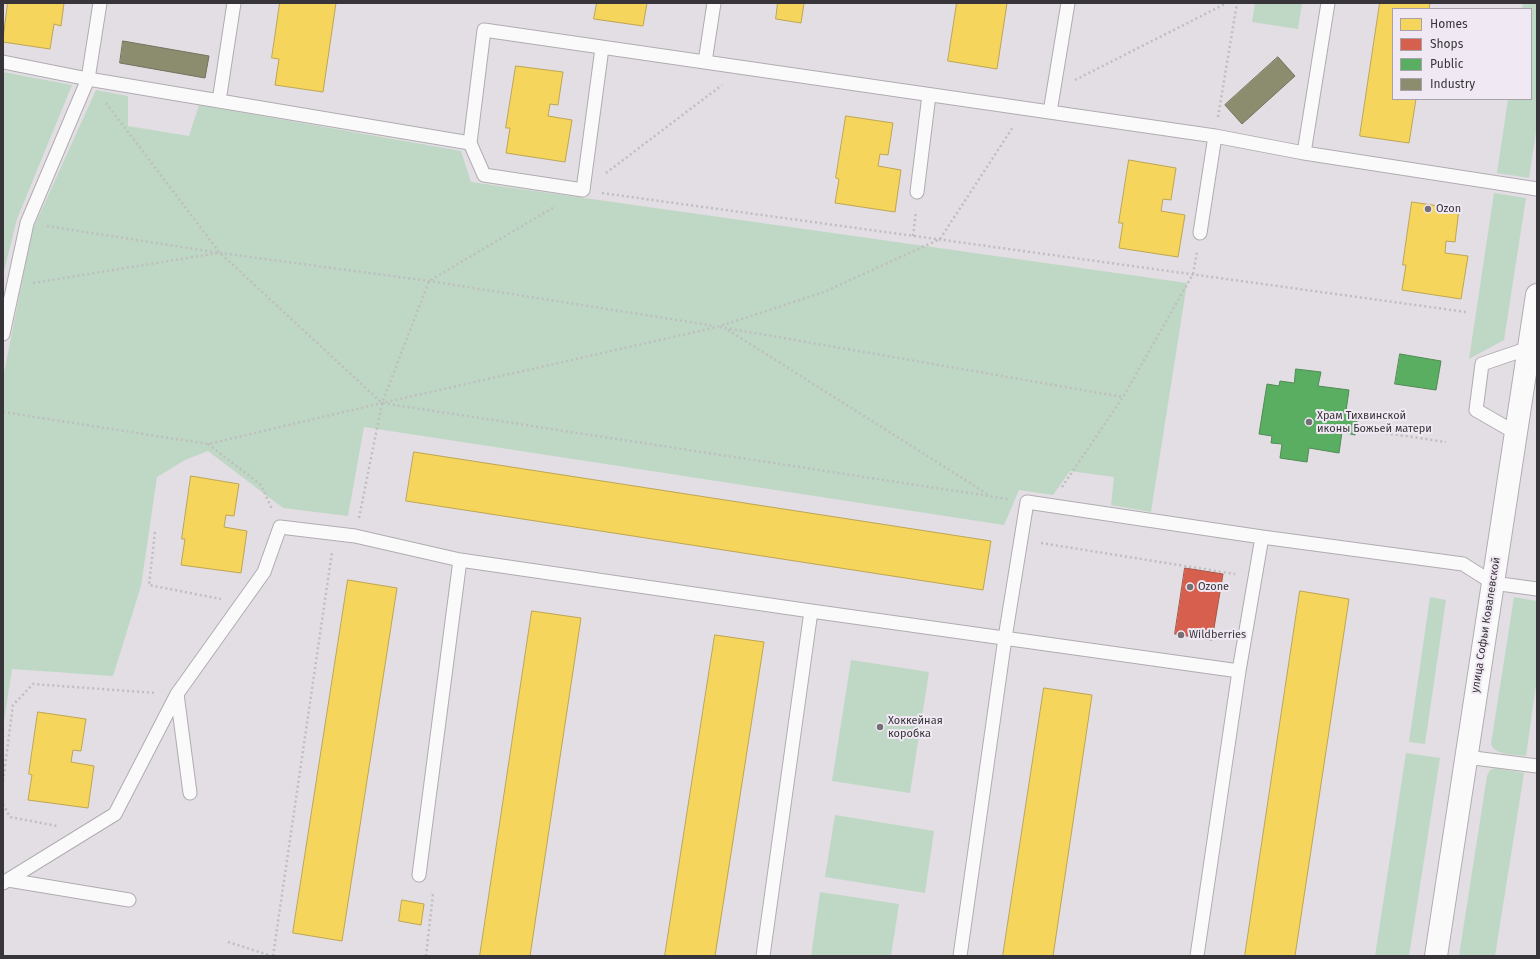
<!DOCTYPE html>
<meta charset="utf-8">
<style>
body{margin:0}
#map{position:relative;width:1540px;height:959px;overflow:hidden;background:#e2dee3;font-family:"Fira Sans",sans-serif}
canvas{display:block}
.frame{position:absolute;inset:0;border:4px solid #38353a;pointer-events:none}
.legend{position:absolute;left:1392px;top:8px;width:140px;height:92px;box-sizing:border-box;background:#f0e9f4;border:1px solid #a6a1aa;margin:0;padding:5px 7px;list-style:none;font-size:12px;color:#38353a}
.legend li{display:flex;align-items:center;gap:8px;height:20px}
.legend b{width:20px;border:1px solid #a6a1aa}
</style>
<div id="map">
<canvas width="1540" height="959"></canvas>
<div class="frame"></div>
<ul class="legend">
<li><b style="height:11px;background:#f6d55c"></b>Homes</li>
<li><b style="height:11px;background:#d6604d"></b>Shops</li>
<li><b style="height:11px;background:#5aae61"></b>Public</li>
<li><b style="height:11px;background:#8c8c6e"></b>Industry</li>
</ul>
</div>
<script>
const g = document.querySelector('canvas').getContext('2d');
g.lineJoin = 'round';
function fill(path, color) {
  g.fillStyle = color;
  g.fill(path, 'evenodd');
}
function strokePath(path, color, width, dash) {
  g.strokeStyle = color;
  g.lineWidth = width;
  g.lineCap = dash ? 'butt' : 'round';
  g.setLineDash(dash || []);
  g.stroke(path);
}
function drawText(font, color, halo, rows, align = 'center') {
  g.font = font + ' "Fira Sans",sans-serif';
  g.lineWidth = 4;
  g.setLineDash([]);
  g.textBaseline = 'middle';
  g.strokeStyle = halo;
  g.fillStyle = color;
  for (const [text, x, y, turn = 0] of rows) {
    g.save();
    g.translate(x, y);
    g.rotate((+turn || 0) * Math.PI / 180);
    g.textAlign = isNaN(turn) ? turn : align;
    if (halo) g.strokeText(text, 0, 0);
    g.fillText(text, 0, 0);
    g.restore();
  }
}
const green = new Path2D(`
 M 1255,3 L 1302,3 L 1298,29 L 1252,22 Z
 M 1523,3 L 1537,3 L 1537,125 L 1529,178 L 1497,173 L 1508,99 L 1531,99 L 1531,9 L 1522,9 Z
 M 3,72 L 72,85 L 17,219 L 3,275 Z
 M 96,90 L 128,96 L 128,126 L 189,136 L 199,105 L 461,151 L 471,182 L 1187,283 L 1151,512 L 1111,505 L 1114,477 L 1070,471 L 1053,495 L 1019,490 L 1004,525 L 364,427 L 348,516 L 283,508 L 208,451 L 185,460 L 157,477 L 141,586 L 113,676 L 12,669 L 3,728 L 3,378 L 32,231 Z
 M 1494,193 L 1526,198 L 1504,340 L 1469,359 Z
 M 1430,597 L 1446,600 L 1425,744 L 1409,742 Z
 M 1514,597 L 1537,601 L 1537,678 L 1526,756 C 1515,754 1495,756 1491,744 Z
 M 851,660 L 929,672 L 910,793 L 832,781 Z
 M 1406,753 L 1440,758 L 1409,956 L 1375,956 Z
 M 1495,768 L 1524,773 L 1495,956 L 1459,956 L 1487,776 L 1490,770 Z
 M 835,815 L 934,831 L 925,893 L 825,877 Z
 M 820,892 L 899,904 L 891,956 L 811,956 Z`);
const homes = new Path2D(`
 M 8,3 L 64,3 L 61,26 L 54,24 L 50,49 L 3,42 Z
 M 280,3 L 336,3 L 323,92 L 275,85 L 279,59 L 272,58 Z
 M 597,3 L 647,3 L 643,26 L 594,19 Z
 M 778,3 L 804,3 L 801,23 L 776,19 Z
 M 957,3 L 1007,3 L 997,69 L 948,61 Z
 M 1380,3 L 1430,3 L 1429,9 L 1393,9 L 1393,99 L 1416,99 L 1409,143 L 1360,136 Z
 M 516,66 L 563,72 L 558,105 L 550,104 L 548,116 L 572,120 L 565,162 L 506,153 L 510,128 L 506,128 Z
 M 846,116 L 893,123 L 888,155 L 880,154 L 878,166 L 901,170 L 895,212 L 835,203 L 839,179 L 836,178 Z
 M 1129,160 L 1176,168 L 1171,200 L 1163,199 L 1161,211 L 1185,215 L 1178,257 L 1119,248 L 1123,223 L 1119,223 Z
 M 1412,202 L 1459,209 L 1455,242 L 1446,241 L 1445,253 L 1468,256 L 1461,299 L 1402,290 L 1406,265 L 1403,265 Z
 M 414,452 L 991,541 L 983,590 L 406,501 Z
 M 191,476 L 239,484 L 234,516 L 226,515 L 224,527 L 247,531 L 241,573 L 181,565 L 185,539 L 182,539 Z
 M 348,580 L 397,588 L 342,941 L 293,933 Z
 M 1300,591 L 1349,599 L 1295,956 L 1245,956 Z
 M 532,611 L 581,618 L 530,956 L 480,956 Z
 M 715,635 L 764,642 L 715,956 L 665,956 Z
 M 1044,688 L 1092,695 L 1053,956 L 1003,956 Z
 M 38,712 L 86,719 L 81,751 L 73,750 L 71,762 L 94,766 L 88,808 L 28,800 L 32,775 L 29,774 Z
 M 402,900 L 424,904 L 421,925 L 399,921 Z`);
const shops = new Path2D(`
 M 1185,568 L 1223,574 L 1212,640 L 1175,634 Z`);
const public = new Path2D(`
 M 1400,354 L 1441,361 L 1436,390 L 1395,384 Z
 M 1296,369 L 1321,372 L 1318,386 L 1349,390 L 1346,411 L 1358,413 L 1355,435 L 1342,432 L 1339,453 L 1309,448 L 1307,462 L 1280,458 L 1282,444 L 1271,443 L 1272,436 L 1259,434 L 1267,384 L 1279,386 L 1280,381 L 1294,383 Z`);
const industry = new Path2D(`
 M 123,41 L 209,56 L 205,78 L 120,63 Z
 M 1278,57 L 1295,76 L 1242,124 L 1225,105 Z`);
const path = new Path2D(`
 M 1075,80 L 1227,3
 M 106,103 L 220,253 L 382,403 L 1008,499
 M 1218,117 L 1237,3
 M 606,173 L 722,85
 M 602,193 L 1466,312
 M 47,226 L 220,253 L 429,281 L 715,326
 M 913,236 L 916,211
 M 33,283 L 218,253
 M 720,327 L 1123,397
 M 728,330 L 989,495
 M 3,412 L 208,444 L 382,403 L 717,327 L 824,292 L 940,239 L 1013,127
 M 1371,431 L 1446,442
 M 208,444 L 261,485 L 272,509
 M 1062,487 L 1123,397 L 1193,274 L 1197,252
 M 359,518 L 382,403 L 429,281 L 556,206
 M 155,532 L 149,585 L 221,599
 M 1041,543 L 1235,574
 M 3,781 L 13,705 L 33,684 L 156,693
 M 3,804 L 10,817 L 57,826
 M 228,942 L 272,956
 M 273,956 L 332,552
 M 426,956 L 433,894 L 431,892`);
const lane = new Path2D(`
 M 3,62 L 88,79 L 470,143 L 484,30 L 1215,136 L 1304,153 L 1537,189
 M 705,62 L 714,3
 M 219,101 L 234,3
 M 1050,112 L 1068,3
 M 470,143 L 484,175 L 583,190 L 602,48
 M 1304,153 L 1328,3
 M 917,192 L 929,95
 M 1200,233 L 1215,136
 M 3,334 L 27,223 L 88,79 L 100,3
 M 1516,433 L 1476,410 L 1482,364 L 1529,348
 M 177,694 L 190,793
 M 1466,757 L 1537,766
 M 419,875 L 460,560
 M 8,880 L 129,900
 M 3,883 L 115,814 L 177,694 L 264,572 L 280,527 L 355,536 L 460,560 L 811,611 L 1239,671 L 1262,537 L 1463,564 L 1493,583 L 1537,589
 M 763,956 L 811,611
 M 960,956 L 1005,638 L 1027,502 L 1262,537
 M 1197,956 L 1239,671`);
const secondary = new Path2D(`
 M 1436,956 L 1537,295`);
const markers = [
 [1428,209,4,"#747075"],
 [1309,422,4,"#747075"],
 [1190,587,4,"#747075"],
 [1181,635,4,"#747075"],
 [880,727,4,"#747075"]
];
const poiNames = [
 ["Ozon",1436,209],
 ["Храм Тихвинской",1317,416],
 ["иконы Божьей матери",1317,429],
 ["Ozone",1198,587],
 ["Wildberries",1189,635],
 ["Хоккейная",888,721],
 ["коробка",888,734]
];
const streetNames = [
 ["улица Софьи Ковалевской",1486,625,-81]
];
fill(green, '#bfd8c5');
fill(homes, '#f6d55c');
strokePath(homes, '#bda552', 1);
fill(shops, '#d6604d');
strokePath(shops, '#a75347', 1);
fill(public, '#5aae61');
strokePath(public, '#508a55', 1);
fill(industry, '#8c8c6e');
strokePath(industry, '#73725e', 1);
strokePath(lane, '#b0acb1', 15);
strokePath(secondary, '#b0acb1', 24);
strokePath(path, '#bfbebf', 2.5, [2, 3]);
strokePath(lane, '#fbfafb', 13);
strokePath(secondary, '#fbfafb', 22);
for (const [x, y, r, color] of markers) {
  const dot = new Path2D();
  dot.arc(x, y, r, 0, 2 * Math.PI);
  g.fillStyle = color;
  g.fill(dot);
  strokePath(dot, '#f0e9f4', 1.5);
}
drawText('11px', '#38353a', '#f0e9f4', poiNames, 'left');
drawText('11px', '#38353a', '#f0e9f4', streetNames);
</script>
